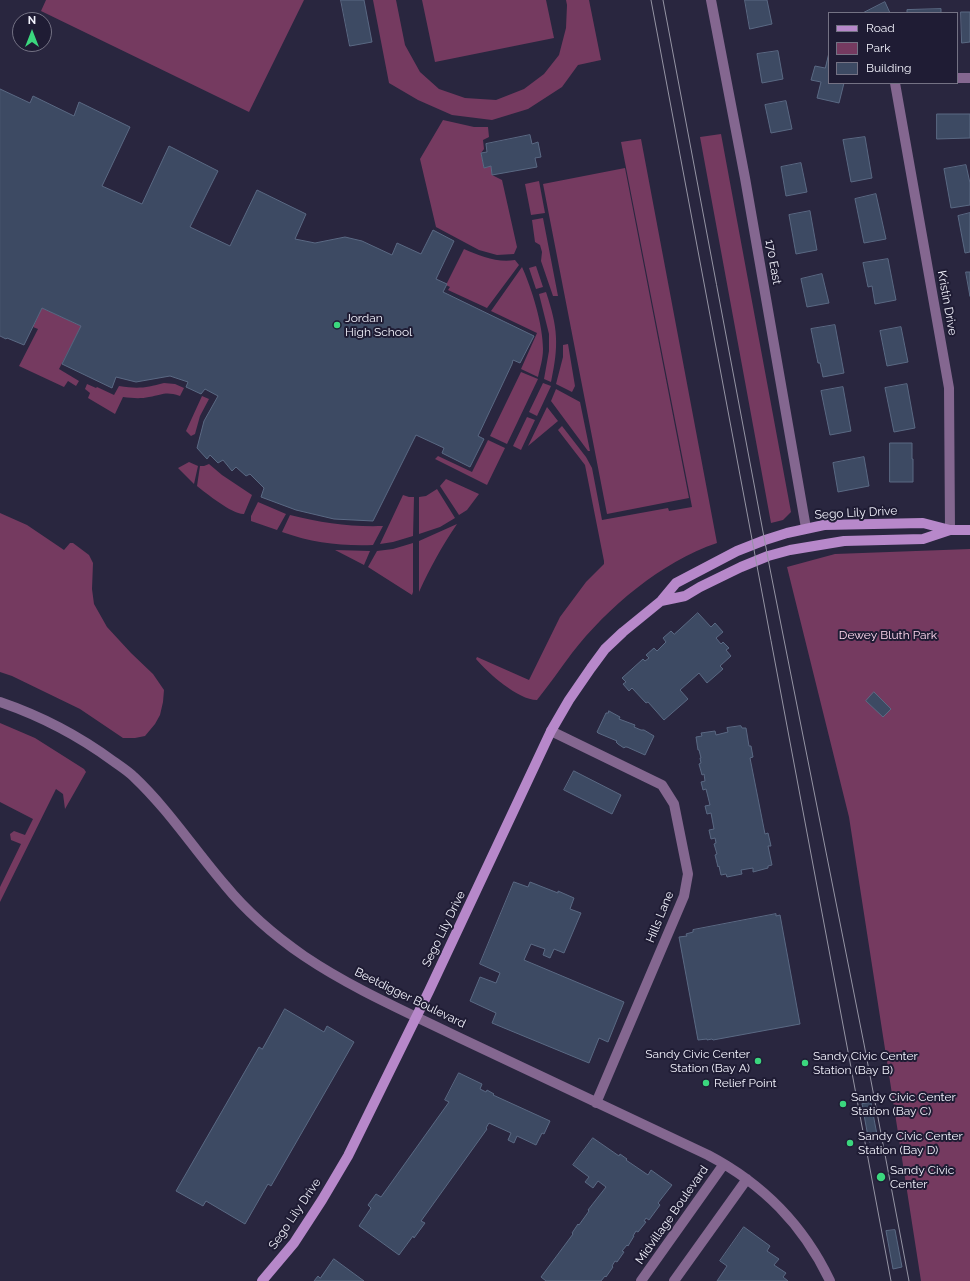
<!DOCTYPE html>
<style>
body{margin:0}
#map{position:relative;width:970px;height:1281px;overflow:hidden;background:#29263f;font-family:Raleway,sans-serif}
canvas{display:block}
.legend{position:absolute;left:828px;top:12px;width:130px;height:72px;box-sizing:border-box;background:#1f1c34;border:1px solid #747284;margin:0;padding:5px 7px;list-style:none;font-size:12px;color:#f3f3fd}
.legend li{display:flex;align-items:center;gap:8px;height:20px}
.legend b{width:20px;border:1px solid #747284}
.north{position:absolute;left:12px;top:12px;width:40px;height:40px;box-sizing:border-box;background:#1f1c34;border:1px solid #747284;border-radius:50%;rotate:0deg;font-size:11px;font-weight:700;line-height:16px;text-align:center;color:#f3f3fd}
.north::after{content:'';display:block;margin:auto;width:14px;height:18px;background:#3bd77e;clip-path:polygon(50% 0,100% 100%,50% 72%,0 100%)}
</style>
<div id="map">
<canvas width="970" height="1281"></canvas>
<ul class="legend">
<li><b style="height:5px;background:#b788ca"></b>Road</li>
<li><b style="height:11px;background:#753a60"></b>Park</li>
<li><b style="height:11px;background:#3d4a63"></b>Building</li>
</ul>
<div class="north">N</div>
</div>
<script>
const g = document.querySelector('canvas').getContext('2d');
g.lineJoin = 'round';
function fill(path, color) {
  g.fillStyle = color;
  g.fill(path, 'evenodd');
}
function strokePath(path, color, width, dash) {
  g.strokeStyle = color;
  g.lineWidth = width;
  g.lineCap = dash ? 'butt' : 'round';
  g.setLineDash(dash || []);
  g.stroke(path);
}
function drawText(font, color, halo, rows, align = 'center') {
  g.font = font + ' Raleway,sans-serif';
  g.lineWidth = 4;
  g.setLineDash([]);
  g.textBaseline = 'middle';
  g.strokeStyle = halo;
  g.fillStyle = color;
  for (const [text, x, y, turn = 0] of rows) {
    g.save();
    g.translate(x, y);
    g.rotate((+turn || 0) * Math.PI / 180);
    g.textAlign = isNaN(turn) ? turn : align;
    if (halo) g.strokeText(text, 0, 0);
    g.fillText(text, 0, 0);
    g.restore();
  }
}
const green = new Path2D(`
 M 46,0 L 304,0 L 249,112 L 41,11 Z
 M 373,0 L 396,0 L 405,45 L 420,72 L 439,89 L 465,98 L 496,100 L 524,89 L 544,74 L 559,55 L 566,28 L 567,5 L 566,0 L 589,0 L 601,60 L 578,65 L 562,87 L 528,109 L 492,120 L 452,115 L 418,100 L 389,83 Z
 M 422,0 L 546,0 L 554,38 L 435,62 Z
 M 443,120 L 474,127 L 488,127 L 489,137 L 483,140 L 484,149 L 481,153 L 484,168 L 491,166 L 492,175 L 502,180 L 517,247 L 514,254 L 497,255 L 479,250 L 436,227 L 420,159 Z
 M 721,134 L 791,512 L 783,520 L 771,523 L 700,137 Z
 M 641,139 L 717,543 C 661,562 608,607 572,653 C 560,669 549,685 537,700 C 518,700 488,673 476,659 L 477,657 L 529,680 L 560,617 L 586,582 L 604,564 L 604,561 L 585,465 L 558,430 L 562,426 L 586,457 L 592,468 L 602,520 L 668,508 L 669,511 L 692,507 L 621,142 Z
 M 625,168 L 689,498 L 607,514 L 543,184 Z
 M 539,181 L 545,213 L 531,215 L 525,184 Z
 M 543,218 L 558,296 L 553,296 L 541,261 L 542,252 L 540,245 L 535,242 L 532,220 Z
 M 464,249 C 480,256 497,263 515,260 L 519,265 L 487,308 L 448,290 L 450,287 L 446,285 Z
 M 536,266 L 543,287 L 536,289 L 529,268 Z
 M 522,267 C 532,289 543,325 543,349 C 543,359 540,368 538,377 L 521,369 L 537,333 L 491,311 Z
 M 546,292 C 558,328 559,345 551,382 L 544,379 L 549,351 L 549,334 L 539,294 Z
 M 42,308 L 81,326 L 59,369 L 79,381 L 76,386 L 68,381 L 64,387 L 19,366 L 38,329 L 33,327 Z
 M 568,344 L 575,386 L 572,392 L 556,384 L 563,357 L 563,345 Z
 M 521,372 L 538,379 L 507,444 L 490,436 Z
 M 164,383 L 175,384 L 184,388 L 180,396 C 165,391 163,395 149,397 C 140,399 132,398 123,397 L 115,414 L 88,398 L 90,393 L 85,389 L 87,384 L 96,388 L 97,387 L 114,395 L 119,386 C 138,389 146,388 164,383 Z
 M 543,383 L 551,386 L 537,416 L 529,412 Z
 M 556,389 L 580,402 L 590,451 L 588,451 L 551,401 Z
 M 202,396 L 209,399 L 200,416 L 195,434 L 191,436 L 186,431 Z
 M 547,407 L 558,421 L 528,446 Z
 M 527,417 L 535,420 L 521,450 L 513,446 Z
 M 488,440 L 505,448 L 487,485 L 435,459 L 438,456 L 472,472 Z
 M 189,462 L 198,466 L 194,484 L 178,468 Z
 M 209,464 L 222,475 L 252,495 L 244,514 C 233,515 206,493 197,486 L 200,466 L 204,466 Z
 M 446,479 L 479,494 L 467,510 L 459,515 L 440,486 Z
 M 437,489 L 455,518 L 440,527 L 419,534 L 419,497 L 426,496 Z
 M 403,495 L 409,497 L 414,497 L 413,536 L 393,542 L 380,544 Z
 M 258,502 L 286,514 L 277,530 L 251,521 L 251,516 Z
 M 0,513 L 27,525 L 64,550 L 70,543 L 73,543 L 89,555 L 93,563 L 92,589 L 94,604 L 107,627 L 131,653 L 153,674 L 164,690 L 163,702 L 160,715 L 155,724 L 145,736 L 135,738 L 123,738 L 80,709 L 12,676 L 0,672 Z
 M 290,515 C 322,523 350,527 383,526 L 373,545 C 340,546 313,543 282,532 Z
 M 457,524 C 442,546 430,568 419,592 L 419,541 Z
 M 413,543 L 413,592 L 412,595 L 368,567 L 377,551 L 393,549 Z
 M 970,549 L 970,1281 L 921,1281 L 849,817 L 787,567 L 835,554 Z
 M 335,550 L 370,551 L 364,565 Z
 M 0,723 L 35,738 L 84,769 L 86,772 L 65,809 L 63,794 L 56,789 L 0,902 L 0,887 L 21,844 L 11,840 L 10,834 L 14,831 L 25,835 L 33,819 L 0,802 Z`);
const building = new Path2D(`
 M 341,0 L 364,0 L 372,42 L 350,46 Z
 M 745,0 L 767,0 L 772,24 L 750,29 Z
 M 885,2 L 890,13 L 863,13 Z
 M 941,9 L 941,13 L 907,13 L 907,10 Z
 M 961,12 L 970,12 L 970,42 L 962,43 Z
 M 778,51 L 783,79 L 762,83 L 757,54 Z
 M 829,53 L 829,83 L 844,83 L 839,103 L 817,98 L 821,82 L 811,80 L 815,66 L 825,68 Z
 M 0,89 L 30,103 L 33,96 L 74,116 L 79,102 L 130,127 L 102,186 L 142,204 L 169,146 L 218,171 L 190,227 L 230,246 L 257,190 L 306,214 L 295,239 L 315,243 L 345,237 L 362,241 L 392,255 L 397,243 L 421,254 L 433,230 L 454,241 L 436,279 L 447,284 L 443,292 L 534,336 L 520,363 L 513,360 L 512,364 L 478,436 L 484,439 L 470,467 L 442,453 L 444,448 L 416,435 L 373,521 L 334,519 L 296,510 L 261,497 L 264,488 L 250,474 L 246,476 L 236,467 L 232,471 L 223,460 L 218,463 L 210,455 L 207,459 L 197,448 L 204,421 L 218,396 L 205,389 L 201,394 L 186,387 L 188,382 L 170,376 L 136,382 L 116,377 L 112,388 L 62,364 L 81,326 L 42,308 L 24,345 L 7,338 L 6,339 L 0,336 Z
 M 786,101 L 792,129 L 771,133 L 765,105 Z
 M 937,114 L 970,114 L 970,138 L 937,139 Z
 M 530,135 L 532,144 L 538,142 L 541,157 L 535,158 L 537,167 L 492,175 L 491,166 L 484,168 L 481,153 L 487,152 L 486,144 Z
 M 865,137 L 872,178 L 851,182 L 843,140 Z
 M 801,163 L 807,192 L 786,196 L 781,167 Z
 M 966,165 L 970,183 L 970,205 L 951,208 L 944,169 Z
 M 876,194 L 886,239 L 864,243 L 855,199 Z
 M 810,211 L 817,250 L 796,254 L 789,215 Z
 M 970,213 L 970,252 L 965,253 L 958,216 Z
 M 888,259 L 896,300 L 875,304 L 872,286 L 868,287 L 863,263 Z
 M 966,272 L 970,272 L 970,296 Z
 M 822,274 L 829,303 L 807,307 L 801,279 Z
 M 835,325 L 844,373 L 823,377 L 820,363 L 818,363 L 811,329 Z
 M 901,327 L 908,362 L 887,366 L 880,331 Z
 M 907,384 L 915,428 L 894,432 L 885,388 Z
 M 843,387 L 851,431 L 830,435 L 821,391 Z
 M 890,443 L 912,443 L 912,459 L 913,459 L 913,482 L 890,482 Z
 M 864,457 L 869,486 L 838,492 L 833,463 Z
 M 698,613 L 711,627 L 715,623 L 723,632 L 716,638 L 721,644 L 723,642 L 729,648 L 726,650 L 731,656 L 720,666 L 723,669 L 707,683 L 699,673 L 680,690 L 688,699 L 664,720 L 648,702 L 646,703 L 632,688 L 629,691 L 623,684 L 626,682 L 622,678 L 643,659 L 645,661 L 649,658 L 646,655 L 654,648 L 657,651 L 666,642 L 663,638 L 671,631 L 674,634 Z
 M 874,692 L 891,709 L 883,717 L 866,701 Z
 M 609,711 L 620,717 L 619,719 L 635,725 L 634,727 L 641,730 L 644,730 L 654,736 L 645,755 L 627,747 L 625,747 L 624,748 L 618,744 L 616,742 L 617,741 L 598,733 L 597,732 L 606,713 L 608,713 Z
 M 741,726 L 742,728 L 746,728 L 749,746 L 751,746 L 753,757 L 750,758 L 765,834 L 768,833 L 771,846 L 768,846 L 772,865 L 768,866 L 768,868 L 753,872 L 753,868 L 741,870 L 742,874 L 727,877 L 726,874 L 721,875 L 719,866 L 718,867 L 715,855 L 717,854 L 714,844 L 716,843 L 715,838 L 711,839 L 709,830 L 714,829 L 711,813 L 707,814 L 705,806 L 710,805 L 706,789 L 703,790 L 701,782 L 705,781 L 704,774 L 702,775 L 699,764 L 701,763 L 700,758 L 701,758 L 699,750 L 698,750 L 696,737 L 702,736 L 701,733 L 715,731 L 716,735 L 728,732 L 727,728 Z
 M 574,771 L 621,795 L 612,814 L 564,790 Z
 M 514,882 L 528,887 L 530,882 L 558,893 L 558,891 L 574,898 L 570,909 L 581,913 L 564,953 L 554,949 L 550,958 L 543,955 L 545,949 L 531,944 L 524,960 L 624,1002 L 608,1042 L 599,1038 L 589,1063 L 492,1023 L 496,1013 L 470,1001 L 480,977 L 496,983 L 500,973 L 480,964 Z
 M 776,914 L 776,916 L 780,915 L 800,1024 L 713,1040 L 712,1039 L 707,1040 L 707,1039 L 698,1040 L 679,937 L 687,936 L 686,934 L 693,932 L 693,930 Z
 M 285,1009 L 324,1032 L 327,1026 L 354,1042 L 271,1186 L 268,1184 L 245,1224 L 206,1201 L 203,1206 L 176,1191 L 259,1047 L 262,1049 Z
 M 459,1073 L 482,1084 L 480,1089 L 486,1092 L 487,1090 L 494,1094 L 493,1095 L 550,1121 L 544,1134 L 542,1133 L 536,1145 L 517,1136 L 514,1143 L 508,1140 L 511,1133 L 489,1123 L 486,1128 L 487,1129 L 421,1221 L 425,1223 L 414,1238 L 413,1236 L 399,1255 L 359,1226 L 371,1208 L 368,1205 L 376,1194 L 381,1197 L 449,1102 L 445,1100 Z
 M 871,1103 L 878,1140 L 869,1142 L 862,1104 Z
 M 593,1138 L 619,1156 L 620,1154 L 627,1159 L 626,1160 L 648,1175 L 651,1170 L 672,1185 L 658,1203 L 660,1205 L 649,1220 L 646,1218 L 644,1221 L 646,1222 L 638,1232 L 636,1231 L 633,1236 L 634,1236 L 628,1246 L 627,1245 L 622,1251 L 624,1252 L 617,1262 L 615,1261 L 612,1266 L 613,1267 L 606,1277 L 605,1276 L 601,1281 L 546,1281 L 541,1277 L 573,1234 L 572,1233 L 578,1224 L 579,1225 L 589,1211 L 588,1210 L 606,1187 L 598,1181 L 593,1188 L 585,1182 L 589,1177 L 573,1165 Z
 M 744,1227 L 770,1246 L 767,1251 L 779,1259 L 774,1265 L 786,1273 L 783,1277 L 788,1281 L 717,1281 L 727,1266 L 720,1261 Z
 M 895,1230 L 902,1267 L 893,1269 L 886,1231 Z
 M 334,1259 L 364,1281 L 314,1281 L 318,1276 L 320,1278 Z`);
const street = new Path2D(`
 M 711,0 L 745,178 L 806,528
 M 957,78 L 970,78
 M 895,83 L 949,388 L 950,530
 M 0,702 C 41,716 79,736 113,761 C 120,766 128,771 134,777 C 168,809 194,849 225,885 C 247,912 275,936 304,956 C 353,989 407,1012 460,1038 C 542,1077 625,1116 708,1155 C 763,1184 803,1224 830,1281
 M 551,731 L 662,785 L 674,804 L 688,874 L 684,896 L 596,1103
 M 641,1281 L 724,1164
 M 674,1281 L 747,1179`);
const secondary = new Path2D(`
 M 661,601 L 685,596 L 700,587 L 741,567 L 768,556 L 790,550 L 844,541 L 923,539 L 950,530
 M 262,1281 L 294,1243 L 322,1200 L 348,1156 L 429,991 L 551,731 L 569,700 L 591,668 L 605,649 L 623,632 L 661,601 L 676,583 L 737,551 L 765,540 L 787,533 L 824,525 L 923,523 L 950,530 L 970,530`);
const tram = new Path2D(`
 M 651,0 L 891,1281
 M 663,0 L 770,569 L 864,1044 L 909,1281`);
const markers = [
 [337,325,4,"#3bd77e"],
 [758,1061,4,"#3bd77e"],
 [805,1063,4,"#3bd77e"],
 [706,1083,4,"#3bd77e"],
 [843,1104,4,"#3bd77e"],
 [850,1143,4,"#3bd77e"],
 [881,1177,5,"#3bd77e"]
];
const streetNames = [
 ["170 East",773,262,80],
 ["Kristin Drive",947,303,80],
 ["Sego Lily Drive",856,513,-3],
 ["Hills Lane",660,917,-68],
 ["Sego Lily Drive",444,929,-64],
 ["Beetdigger Boulevard",410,998,26],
 ["Sego Lily Drive",295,1214,-56],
 ["Midvillage Boulevard",672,1215,-55]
];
const poiNames = [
 ["Jordan",345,318],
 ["High School",345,332],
 ["Sandy Civic Center",750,1054,"right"],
 ["Station (Bay A)",750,1068,"right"],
 ["Sandy Civic Center",813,1056],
 ["Station (Bay B)",813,1070],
 ["Relief Point",714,1083],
 ["Sandy Civic Center",851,1097],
 ["Station (Bay C)",851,1111],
 ["Sandy Civic Center",858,1136],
 ["Station (Bay D)",858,1150],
 ["Sandy Civic",890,1170],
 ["Center",890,1184]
];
const parkNames = [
 ["Dewey Bluth Park",888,635]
];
fill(green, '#753a60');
fill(building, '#3d4a63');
strokePath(building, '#5a6983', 1);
strokePath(street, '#846790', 10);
strokePath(secondary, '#b788ca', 10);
strokePath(tram, '#9594a4', 1);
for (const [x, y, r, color] of markers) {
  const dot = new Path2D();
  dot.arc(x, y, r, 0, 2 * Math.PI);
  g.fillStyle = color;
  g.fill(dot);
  strokePath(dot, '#1f1c34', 1.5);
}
drawText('12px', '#f3f3fd', '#1f1c34', streetNames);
drawText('12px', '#f3f3fd', '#1f1c34', poiNames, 'left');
drawText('12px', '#fdd7ed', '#1f1c34', parkNames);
</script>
